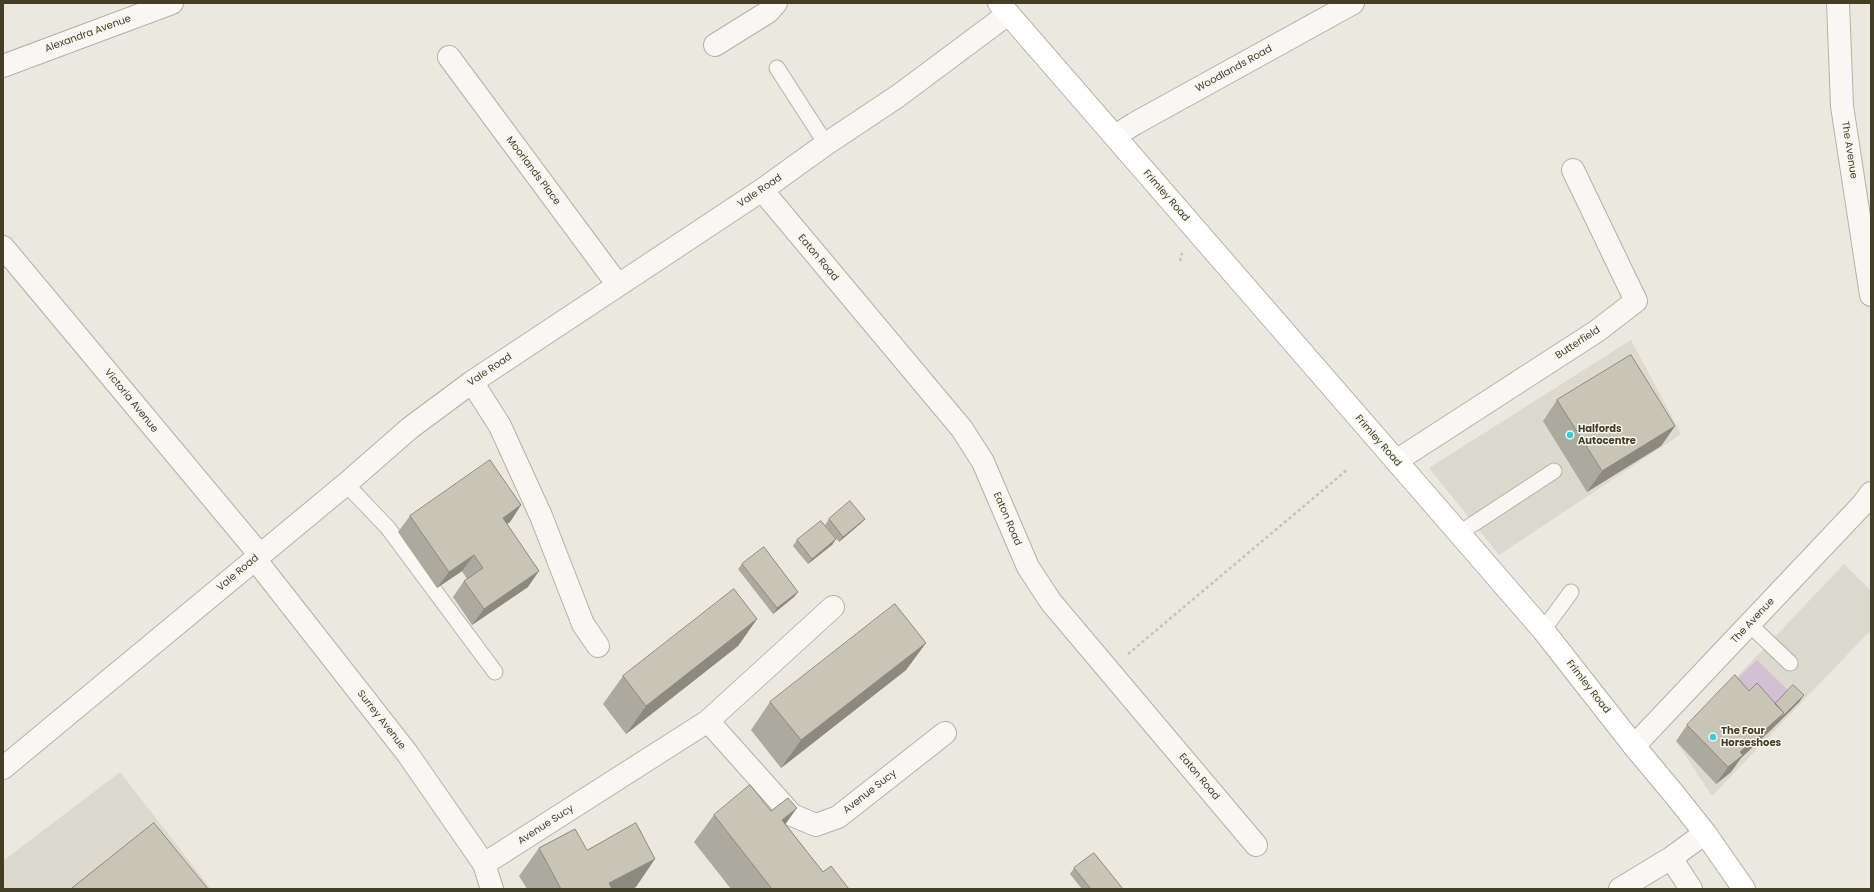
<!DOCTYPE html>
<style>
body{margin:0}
#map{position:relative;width:1874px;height:892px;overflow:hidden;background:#eae8df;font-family:Poppins,sans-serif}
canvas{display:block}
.frame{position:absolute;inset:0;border:4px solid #433f27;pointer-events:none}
</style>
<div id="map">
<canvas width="1874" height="892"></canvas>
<div class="frame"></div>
</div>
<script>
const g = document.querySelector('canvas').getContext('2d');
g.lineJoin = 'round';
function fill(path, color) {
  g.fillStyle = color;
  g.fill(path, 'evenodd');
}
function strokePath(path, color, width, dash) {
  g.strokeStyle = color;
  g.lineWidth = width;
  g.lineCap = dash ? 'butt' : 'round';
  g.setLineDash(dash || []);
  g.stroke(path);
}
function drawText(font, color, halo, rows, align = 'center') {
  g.font = font + ' Poppins,sans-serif';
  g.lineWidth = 3;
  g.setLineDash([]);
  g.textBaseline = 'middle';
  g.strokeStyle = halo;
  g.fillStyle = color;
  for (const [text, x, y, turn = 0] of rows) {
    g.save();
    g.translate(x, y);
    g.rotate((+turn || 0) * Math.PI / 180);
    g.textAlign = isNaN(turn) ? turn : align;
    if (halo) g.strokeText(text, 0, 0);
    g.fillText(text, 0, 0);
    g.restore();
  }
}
const built = new Path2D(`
 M 1631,340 L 1681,434 L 1499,555 L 1429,468 Z
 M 1844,564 L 1871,591 L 1871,630 L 1712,796 L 1676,741 Z
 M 120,772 L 211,889 L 3,889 L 3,861 Z`);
const green = new Path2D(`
 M 1757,660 L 1789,691 L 1763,719 L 1723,692 Z`);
const path = new Path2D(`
 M 1180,261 L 1182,253
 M 1128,654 L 1348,469`);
const lane = new Path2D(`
 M 777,68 L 826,144
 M 346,484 L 388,528 L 495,672
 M 1458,534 L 1554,471
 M 1750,625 L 1790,663
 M 1543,630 L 1571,592`);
const street = new Path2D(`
 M 1838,3 L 1842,106 L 1871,295
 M 715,45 L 768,12 L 776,3
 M 449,57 L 618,285
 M 3,66 L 172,3
 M 1115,136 L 1134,124 L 1353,3
 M 762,190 L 962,429 L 983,462 L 1028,567 L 1051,602 L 1256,845
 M 3,247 L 260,555
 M 472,382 L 500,426 L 541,516 L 583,624 L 598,646
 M 1396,461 L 1597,331 L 1636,301 L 1573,170
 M 255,559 L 407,753 L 484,864 L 492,889
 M 708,721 L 792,815 L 816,825 L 838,817 L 945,733
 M 1634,746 L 1863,504 L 1871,493
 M 3,768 L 346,484 L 410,428 L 472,382 L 762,190 L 826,144 L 898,96 L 1008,14
 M 1671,858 L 1691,889
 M 484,864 L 708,721 L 833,607
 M 1620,889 L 1671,858 L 1705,833`);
const secondary = new Path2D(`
 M 999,3 L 1543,630 L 1634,746 L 1674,794 L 1705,833 L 1744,889`);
const wall = new Path2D(`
 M 1557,400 L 1675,426 L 1661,446 L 1587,492 L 1543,421 Z
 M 521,505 L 510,522 L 507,524 L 528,587 L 472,625 L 453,597 L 464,581 L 467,579 L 462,571 L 437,588 L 398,532 L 410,516 Z
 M 829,519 L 865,519 L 860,524 L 839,542 L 825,525 Z
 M 836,539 L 832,545 L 808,564 L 793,546 L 797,540 Z
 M 742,564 L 798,592 L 794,597 L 773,614 L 738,569 Z
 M 757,619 L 738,646 L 626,734 L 603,704 L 623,676 Z
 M 926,643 L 906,670 L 781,768 L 751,730 L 770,702 Z
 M 1749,691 L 1775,704 L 1800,701 L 1772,729 L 1741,758 L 1731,772 L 1716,784 L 1676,741 L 1687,725 Z
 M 714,815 L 785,824 L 823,872 L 849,889 L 731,889 L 694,842 Z
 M 539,848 L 636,887 L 631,889 L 527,889 L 519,876 Z
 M 1074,868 L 1123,889 L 1082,889 L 1070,874 Z`);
const shadedWall = new Path2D(`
 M 1675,426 L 1661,446 L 1587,492 L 1602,471 Z
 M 521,505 L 510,522 L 491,534 L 503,518 Z
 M 865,519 L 860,524 L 839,542 L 843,537 Z
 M 836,539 L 832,545 L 808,564 L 812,559 Z
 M 474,555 L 462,571 L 437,588 L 449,572 Z
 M 539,571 L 528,587 L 472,625 L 484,609 Z
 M 798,592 L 794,597 L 773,614 L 777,608 Z
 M 757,619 L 738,646 L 626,734 L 646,706 Z
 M 926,643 L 906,670 L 781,768 L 801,740 Z
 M 1804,695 L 1800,701 L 1772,729 L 1776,723 Z
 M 1784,713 L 1772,729 L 1741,758 L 1731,772 L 1716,784 L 1728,767 L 1740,752 Z
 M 797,808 L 777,836 L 782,820 Z
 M 655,859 L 636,887 L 631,889 L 605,889 L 609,883 Z`);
const building = new Path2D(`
 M 1631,355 L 1675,426 L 1602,471 L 1557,400 Z
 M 490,460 L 521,505 L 503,518 L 539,571 L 484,609 L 464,581 L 483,568 L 474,555 L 449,572 L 410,516 Z
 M 850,501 L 865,519 L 843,537 L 829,519 Z
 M 821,521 L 836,539 L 812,559 L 797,540 Z
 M 764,547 L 798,592 L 777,608 L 742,564 Z
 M 734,589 L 757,619 L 646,706 L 623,676 Z
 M 895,604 L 926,643 L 801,740 L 770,702 Z
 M 1735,675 L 1749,691 L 1757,683 L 1784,713 L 1740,752 L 1743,755 L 1728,767 L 1687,725 Z
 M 1793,685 L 1804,695 L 1776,723 L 1784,713 L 1775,704 Z
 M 750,785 L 771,811 L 788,798 L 797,808 L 782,820 L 823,872 L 831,866 L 849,889 L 772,889 L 714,815 Z
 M 154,823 L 208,889 L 71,889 Z
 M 636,823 L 655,859 L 609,883 L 612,889 L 561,889 L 539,848 L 575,829 L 587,850 Z
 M 1094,853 L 1123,889 L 1091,889 L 1074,868 Z`);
const markers = [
 [1570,435,4,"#39ccda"],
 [1713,737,4,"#39ccda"]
];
const streetNames = [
 ["Alexandra Avenue",88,34,-20],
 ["Woodlands Road",1234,69,-29],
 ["The Avenue",1849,150,81],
 ["Moorlands Place",533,171,53],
 ["Vale Road",760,191,-34],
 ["Frimley Road",1166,196,49],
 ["Eaton Road",818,258,50],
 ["Butterfield",1578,343,-33],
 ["Vale Road",490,370,-34],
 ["Victoria Avenue",131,401,51],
 ["Frimley Road",1378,441,49],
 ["Eaton Road",1007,519,67],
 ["Vale Road",238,573,-40],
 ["The Avenue",1753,621,-47],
 ["Frimley Road",1588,687,52],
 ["Surrey Avenue",381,720,52],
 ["Eaton Road",1199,777,50],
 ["Avenue Sucy",870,792,-38],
 ["Avenue Sucy",546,825,-33]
];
const poiNames = [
 ["Halfords",1578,429],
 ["Autocentre",1578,441],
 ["The Four",1721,731],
 ["Horseshoes",1721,743]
];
fill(built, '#dcdacd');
fill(green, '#d4c0d5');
strokePath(lane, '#b5b2a4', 17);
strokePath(street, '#b5b2a4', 24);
strokePath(secondary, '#b5b2a4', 24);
strokePath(path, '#c5c3ba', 2.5, [3, 3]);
strokePath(lane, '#f8f7f3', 15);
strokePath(street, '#f8f7f3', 22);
strokePath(secondary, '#fff', 22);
fill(wall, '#aca99d');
fill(shadedWall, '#8c8a7f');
fill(building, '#c8c5b6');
strokePath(building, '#8c8a7f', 1);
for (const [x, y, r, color] of markers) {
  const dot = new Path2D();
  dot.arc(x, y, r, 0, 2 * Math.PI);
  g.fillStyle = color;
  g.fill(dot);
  strokePath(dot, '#f7f6ef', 1.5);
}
drawText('10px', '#433f27', '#f7f6ef', streetNames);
drawText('bold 10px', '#433f27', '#f7f6ef', poiNames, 'left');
</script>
